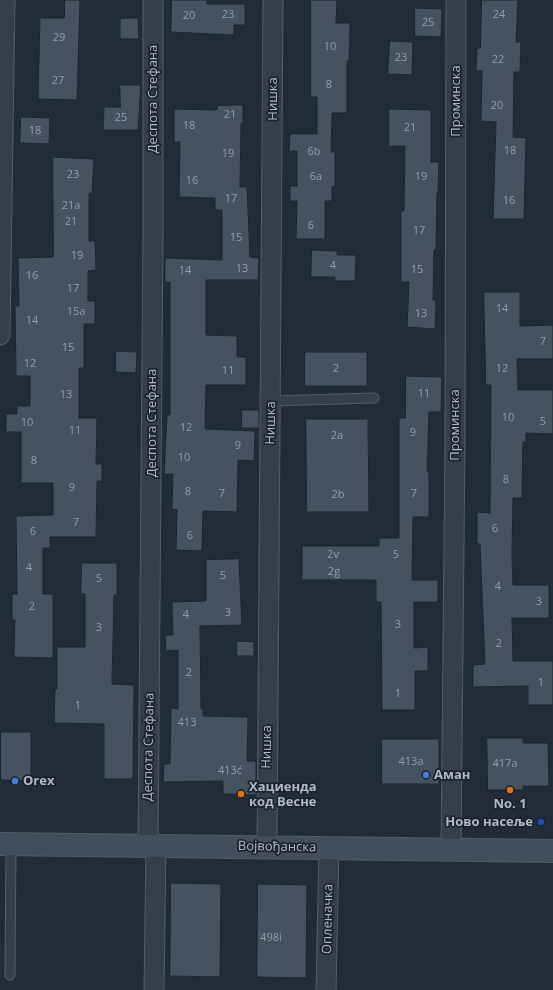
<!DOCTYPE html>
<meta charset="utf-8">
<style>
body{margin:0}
canvas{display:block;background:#222c39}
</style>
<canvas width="553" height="990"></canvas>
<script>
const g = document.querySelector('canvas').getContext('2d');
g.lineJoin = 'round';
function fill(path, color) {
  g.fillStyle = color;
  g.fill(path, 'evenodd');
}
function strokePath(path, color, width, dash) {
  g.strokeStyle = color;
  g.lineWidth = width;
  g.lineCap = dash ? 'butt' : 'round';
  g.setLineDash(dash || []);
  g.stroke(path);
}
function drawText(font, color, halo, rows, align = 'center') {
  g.font = font + ' "Open Sans",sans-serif';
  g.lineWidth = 3.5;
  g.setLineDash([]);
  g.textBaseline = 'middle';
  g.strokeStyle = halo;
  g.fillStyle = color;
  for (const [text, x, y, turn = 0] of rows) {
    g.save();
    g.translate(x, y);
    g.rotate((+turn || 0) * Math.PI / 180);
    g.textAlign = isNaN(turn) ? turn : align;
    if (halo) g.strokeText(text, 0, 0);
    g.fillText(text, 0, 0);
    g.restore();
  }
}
const building = new Path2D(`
 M 65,0 L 80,0 L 77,100 L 38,99 L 40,18 L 64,18 Z
 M 172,0 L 207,0 L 207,4 L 245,4 L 245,25 L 234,25 L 234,35 L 171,32 Z
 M 311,0 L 337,0 L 336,23 L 350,23 L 349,61 L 347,61 L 347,113 L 332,113 L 331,152 L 335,152 L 335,187 L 332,186 L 332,201 L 325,201 L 325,239 L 296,239 L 297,201 L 290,201 L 290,186 L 297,186 L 297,151 L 289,151 L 290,134 L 317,134 L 317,97 L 311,97 Z
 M 482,0 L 518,0 L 516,42 L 521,42 L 520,72 L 514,72 L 513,137 L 526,138 L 524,219 L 493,219 L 496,122 L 481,121 L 482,71 L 476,71 L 477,48 L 480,48 Z
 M 415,8 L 442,9 L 441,37 L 415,36 Z
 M 138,18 L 139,39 L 120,39 L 120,19 Z
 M 390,41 L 413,42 L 412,75 L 388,74 Z
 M 120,85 L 141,85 L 138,130 L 103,130 L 104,107 L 120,107 Z
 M 243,105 L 243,123 L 241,124 L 240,187 L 247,187 L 250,257 L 259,258 L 258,280 L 206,280 L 206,335 L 237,336 L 237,357 L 246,357 L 246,385 L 206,385 L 205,429 L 255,431 L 254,461 L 238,460 L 237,512 L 203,511 L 202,551 L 176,550 L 177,510 L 172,509 L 173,474 L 164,474 L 167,415 L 170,415 L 170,282 L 165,282 L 165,258 L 222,260 L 222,210 L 215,210 L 215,198 L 179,197 L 180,142 L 174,142 L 174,109 L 217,110 L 217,106 Z
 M 389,109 L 431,110 L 431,162 L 439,162 L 438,193 L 437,193 L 436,250 L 434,250 L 433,300 L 436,300 L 435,329 L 407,327 L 409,282 L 401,282 L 401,211 L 404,211 L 405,146 L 389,146 Z
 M 21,117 L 50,118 L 49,144 L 20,143 Z
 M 53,157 L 94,159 L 92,193 L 89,193 L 89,241 L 95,241 L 96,270 L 88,271 L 88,301 L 95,301 L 95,324 L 84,324 L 84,368 L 79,368 L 79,418 L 97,418 L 96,464 L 102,464 L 102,481 L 97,481 L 96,537 L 50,537 L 50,548 L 43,548 L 43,594 L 53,594 L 53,658 L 14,657 L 15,620 L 12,620 L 12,594 L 17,594 L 16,516 L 53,515 L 53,483 L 21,483 L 21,432 L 6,432 L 6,414 L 17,414 L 17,406 L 30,406 L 30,376 L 16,376 L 15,306 L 19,306 L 18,258 L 53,257 Z
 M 312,250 L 337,251 L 337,255 L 356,255 L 355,281 L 335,281 L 335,277 L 311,277 Z
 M 484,292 L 520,292 L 520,326 L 553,325 L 553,359 L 517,359 L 518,390 L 553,390 L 553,434 L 526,433 L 526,442 L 523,442 L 522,498 L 513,498 L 512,555 L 513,585 L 549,585 L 549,618 L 512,618 L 513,661 L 553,661 L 553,705 L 528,705 L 528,686 L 473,687 L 473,665 L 485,664 L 480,544 L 477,544 L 477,512 L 490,513 L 491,385 L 486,385 Z
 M 116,351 L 137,352 L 136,373 L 116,372 Z
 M 305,352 L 367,352 L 367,386 L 305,386 Z
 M 406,376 L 442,377 L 441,412 L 429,412 L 427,472 L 429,472 L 429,517 L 413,517 L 412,580 L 438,580 L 438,602 L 414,602 L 414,648 L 428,647 L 428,671 L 415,671 L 415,710 L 382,710 L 381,602 L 376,602 L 376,580 L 302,580 L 302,546 L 379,546 L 379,538 L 399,538 L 399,418 L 405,418 Z
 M 242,410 L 259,410 L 259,428 L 242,428 Z
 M 306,419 L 368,419 L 369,512 L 307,512 Z
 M 239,559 L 242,625 L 200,626 L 201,709 L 203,709 L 203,716 L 248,717 L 247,761 L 256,761 L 256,795 L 223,794 L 223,781 L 163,782 L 164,764 L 170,764 L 171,708 L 178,709 L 178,650 L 166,651 L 165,635 L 173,635 L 172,602 L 206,601 L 206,560 Z
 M 82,563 L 117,563 L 117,595 L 114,595 L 112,684 L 134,685 L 133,779 L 104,779 L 104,724 L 54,723 L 55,689 L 57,689 L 57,647 L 85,647 L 85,594 L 81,594 Z
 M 237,641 L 254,642 L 254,656 L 237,656 Z
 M 1,732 L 31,732 L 31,781 L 1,780 Z
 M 487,738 L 523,738 L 523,743 L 548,743 L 549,786 L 523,786 L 523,790 L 488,790 Z
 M 382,739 L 439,739 L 439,784 L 382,784 Z
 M 171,883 L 221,884 L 220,977 L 170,976 Z
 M 258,884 L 307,885 L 306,978 L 257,977 Z`);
const service = new Path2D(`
 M 271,401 L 374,398
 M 10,975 L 11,844`);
const minor = new Path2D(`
 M 0,335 L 5,0
 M 148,846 L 153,234 L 153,0
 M 267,847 L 273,0
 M 451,850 L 455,442 L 456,0
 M 154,990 L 156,846
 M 326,990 L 329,848`);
const secondary = new Path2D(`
 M 0,844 L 553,851`);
const markers = [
 [426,775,4,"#3f7fe0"],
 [15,781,4,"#3f7fe0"],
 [510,790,4,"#e8710a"],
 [241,794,4,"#e8710a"],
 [541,822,4,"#1a4fb4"]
];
const numberNames = [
 ["23",228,15],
 ["24",499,15],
 ["20",189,16],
 ["25",428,23],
 ["29",59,38],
 ["10",330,47],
 ["23",401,58],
 ["22",498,60],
 ["27",58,81],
 ["8",329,85],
 ["20",497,106],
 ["21",230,115],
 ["25",121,118],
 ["18",189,126],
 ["21",410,128],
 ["18",35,131],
 ["18",510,151],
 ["6b",314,152],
 ["19",228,154],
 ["23",73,175],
 ["6a",316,177],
 ["19",421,177],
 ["16",192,181],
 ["17",231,199],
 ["16",509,201],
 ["21a",71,206],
 ["21",71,222],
 ["6",311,226],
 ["17",419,231],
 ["15",236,238],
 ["19",77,256],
 ["4",333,266],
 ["13",242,269],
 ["15",417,270],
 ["14",185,271],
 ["16",32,276],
 ["17",73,289],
 ["14",502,309],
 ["15a",76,312],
 ["13",421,314],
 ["14",32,321],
 ["7",543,342],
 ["15",68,348],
 ["12",30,364],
 ["2",336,369],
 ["12",502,369],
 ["11",228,371],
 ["11",424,394],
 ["13",66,395],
 ["10",508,418],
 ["5",543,422],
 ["10",27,423],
 ["12",186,428],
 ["11",75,431],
 ["9",413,433],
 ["2a",337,436],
 ["9",238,446],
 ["10",184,458],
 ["8",34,461],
 ["8",506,480],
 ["9",72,488],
 ["8",188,492],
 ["7",222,494],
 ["7",414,494],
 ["2b",338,495],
 ["7",76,523],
 ["6",495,529],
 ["6",33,532],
 ["6",190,536],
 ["2v",333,555],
 ["5",396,555],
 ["4",29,568],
 ["2g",334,572],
 ["5",223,576],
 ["5",99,579],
 ["4",498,587],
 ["3",539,602],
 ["2",32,607],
 ["3",228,613],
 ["4",186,615],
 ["3",398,625],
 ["3",99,628],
 ["2",499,644],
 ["2",189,673],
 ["1",541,683],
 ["1",398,694],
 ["1",78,706],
 ["413",187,723],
 ["413a",411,762],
 ["417a",505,764],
 ["413ć",230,771],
 ["498i",271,938]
];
const streetNames = [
 ["Деспота Стефана",153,99,-90],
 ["Нишка",273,99,-90],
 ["Проминска",456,101,-90],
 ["Деспота Стефана",152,423,-90],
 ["Нишка",271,423,-89],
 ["Проминска",455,425,-90],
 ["Деспота Стефана",149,747,-89],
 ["Нишка",267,747,-89],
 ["Војвођанска",277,847,1],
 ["Опленачка",328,919,-89]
];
const poiNames = [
 ["Аман",434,775],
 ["Orex",23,781],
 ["Хациенда",249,787],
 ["код Весне",249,802],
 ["No. 1",510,804,"center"],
 ["Ново насеље",533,822,"right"]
];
fill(building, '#455260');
strokePath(building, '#1c2530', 1);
strokePath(service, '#535c67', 11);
strokePath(minor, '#535c67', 21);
strokePath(secondary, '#535c67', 24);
strokePath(service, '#353e49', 9);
strokePath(minor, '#353e49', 19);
strokePath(secondary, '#434e5c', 22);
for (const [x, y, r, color] of markers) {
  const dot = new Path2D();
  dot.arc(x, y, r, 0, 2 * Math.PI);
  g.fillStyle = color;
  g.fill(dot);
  strokePath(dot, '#1a232e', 1.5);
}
drawText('11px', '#959fac', null, numberNames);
drawText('13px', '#b0b9c5', '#1a232e', streetNames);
drawText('bold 13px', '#b0b9c5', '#1a232e', poiNames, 'left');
</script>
